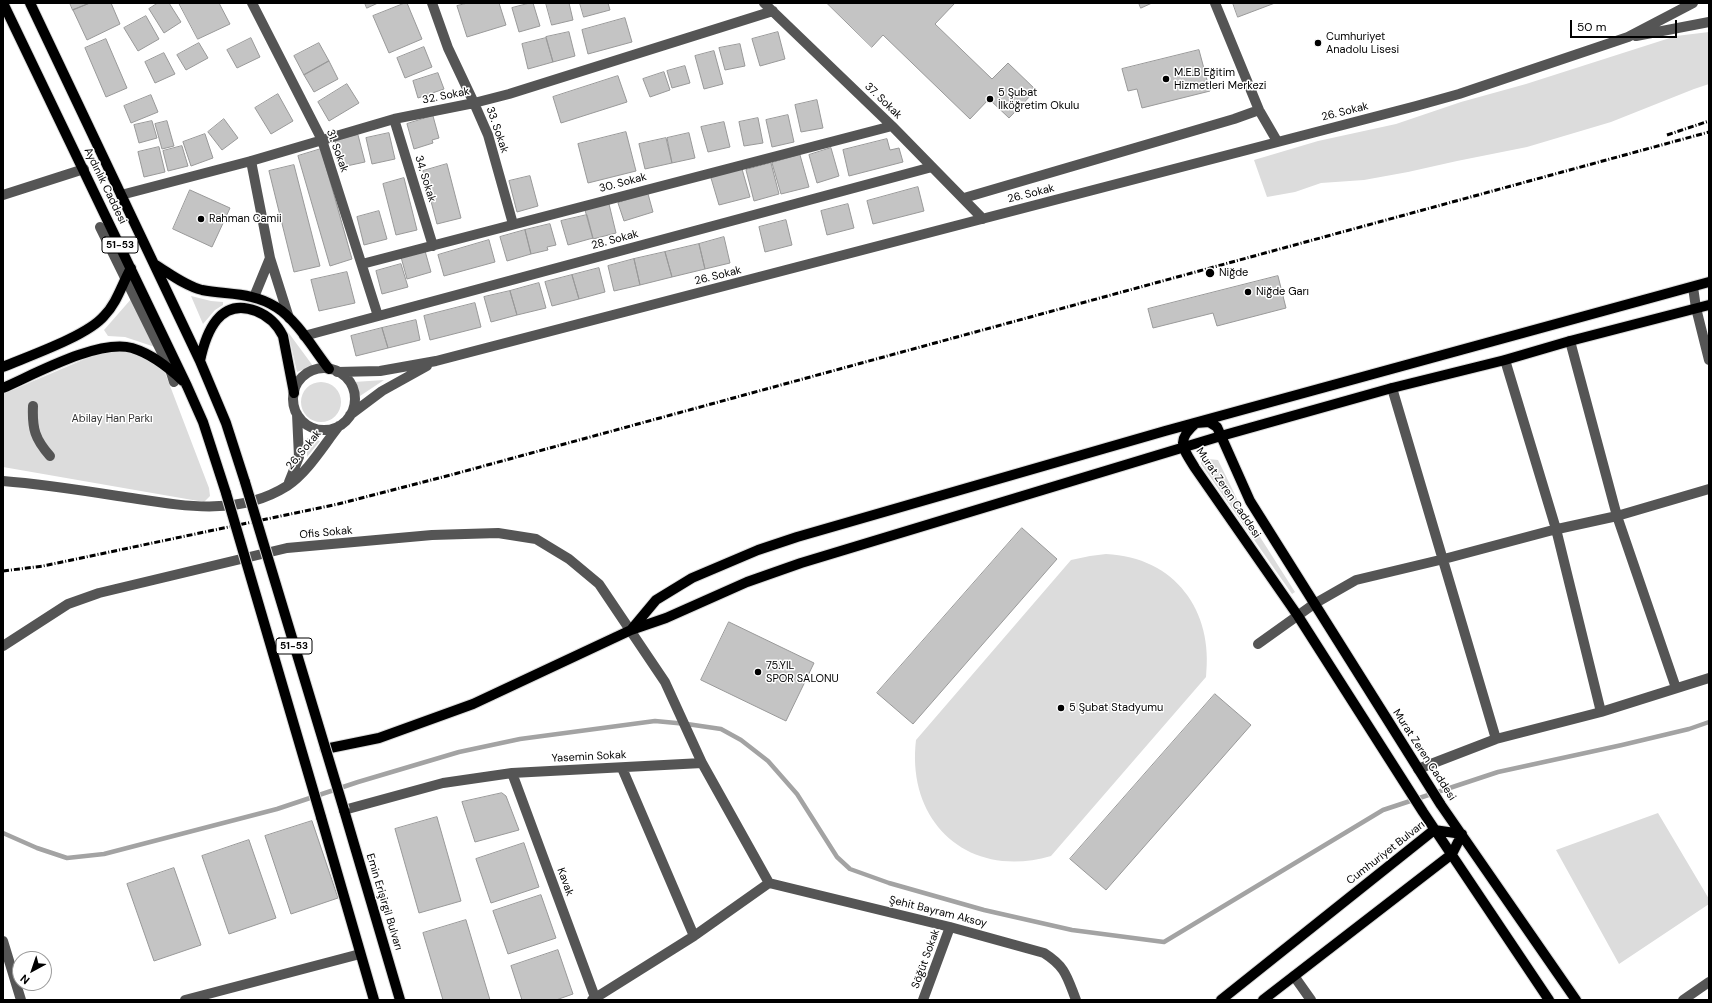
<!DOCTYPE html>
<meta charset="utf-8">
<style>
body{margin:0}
#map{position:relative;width:1712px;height:1003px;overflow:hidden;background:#fff;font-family:"DM Sans",sans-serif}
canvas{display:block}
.frame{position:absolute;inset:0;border:4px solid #000;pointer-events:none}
.north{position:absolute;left:12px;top:951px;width:40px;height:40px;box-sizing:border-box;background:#fff;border:1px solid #999;border-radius:50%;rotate:220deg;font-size:11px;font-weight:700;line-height:16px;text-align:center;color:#000}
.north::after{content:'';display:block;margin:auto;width:14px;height:18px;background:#000;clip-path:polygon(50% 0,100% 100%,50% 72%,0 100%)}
.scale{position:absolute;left:1570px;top:20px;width:107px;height:18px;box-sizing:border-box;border:2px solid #000;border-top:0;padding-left:5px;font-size:12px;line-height:14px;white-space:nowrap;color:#000;-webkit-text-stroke:3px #fff;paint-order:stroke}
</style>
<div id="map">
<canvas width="1712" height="1003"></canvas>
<div class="frame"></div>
<div class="north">N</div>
<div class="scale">50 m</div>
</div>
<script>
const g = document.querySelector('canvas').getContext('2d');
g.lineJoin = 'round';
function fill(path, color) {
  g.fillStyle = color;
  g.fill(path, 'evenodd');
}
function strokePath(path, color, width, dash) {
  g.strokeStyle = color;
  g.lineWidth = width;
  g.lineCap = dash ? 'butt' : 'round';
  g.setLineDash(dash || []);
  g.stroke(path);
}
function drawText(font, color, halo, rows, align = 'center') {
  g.font = font + ' "DM Sans",sans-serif';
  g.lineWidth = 3;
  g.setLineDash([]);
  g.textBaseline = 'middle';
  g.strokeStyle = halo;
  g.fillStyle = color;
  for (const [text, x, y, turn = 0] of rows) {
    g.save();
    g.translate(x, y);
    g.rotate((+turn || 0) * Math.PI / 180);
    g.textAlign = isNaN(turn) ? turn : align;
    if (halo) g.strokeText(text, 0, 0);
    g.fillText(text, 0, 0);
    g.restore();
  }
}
const green = new Path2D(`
 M 1709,32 L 1709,84 L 1694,89 L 1611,122 L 1527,147 L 1457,161 L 1408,172 L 1364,180 L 1321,183 L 1295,192 L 1267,197 L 1254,160 L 1318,141 L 1396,124 L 1461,102 L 1526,84 L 1676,36 Z
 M 191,296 L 211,301 L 223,302 L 223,305 L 215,310 L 203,324 Z
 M 132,298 L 155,347 L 125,337 L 108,336 L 104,330 Z
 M 288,332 L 313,366 L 297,372 Z
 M 106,350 L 135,353 L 164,370 L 209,488 L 210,496 L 204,502 L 3,467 L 3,394 Z
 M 384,380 L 360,396 L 354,382 Z
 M301 402a20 20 0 1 1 40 0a20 20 0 1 1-40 0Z
 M 307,438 L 320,441 L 307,457 Z
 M 1208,459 L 1218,460 L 1241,507 L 1295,592 L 1292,594 L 1201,464 L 1201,462 Z
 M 1106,554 C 1175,557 1214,611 1206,677 L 1051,856 C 969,880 906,823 916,740 L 1071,560 L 1090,556 Z
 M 1658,813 L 1709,899 L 1709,904 L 1619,964 L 1556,850 Z`);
const stream = new Path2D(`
 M 3,833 L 37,848 L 67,858 L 104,854 L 277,809 L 358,782 L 459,752 L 520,739 L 655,721 L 687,724 L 721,729 L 741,740 L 768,761 L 797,794 L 837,857 L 850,869 L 889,883 L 984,910 L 1072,930 L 1164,942 L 1383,810 L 1498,772 L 1622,745 L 1689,729 L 1709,722`);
const building = new Path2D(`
 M 70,3 L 90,3 L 73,10 Z
 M 90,3 L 111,3 L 120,24 L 87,40 L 73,10 Z
 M 158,3 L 169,3 L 181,22 L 164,33 L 149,9 Z
 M 179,3 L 219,3 L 230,24 L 198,39 Z
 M 365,3 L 378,3 L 367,8 Z
 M 405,3 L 407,3 L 422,39 L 389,53 L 373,16 Z
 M 468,3 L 499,3 L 506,25 L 467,37 L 457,6 Z
 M 530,3 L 533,3 L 540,26 L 519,32 L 512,8 Z
 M 546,3 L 569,3 L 573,20 L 552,25 Z
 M 580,3 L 608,3 L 610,10 L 584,17 Z
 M 827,3 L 955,3 L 935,24 L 992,79 L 1008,63 L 1036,90 L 1009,118 L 989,99 L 970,119 L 883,35 L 872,47 Z
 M 1139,3 L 1152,3 L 1141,8 Z
 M 1233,3 L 1275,3 L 1238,17 Z
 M 146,16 L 159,39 L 138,51 L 124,28 Z
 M 625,18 L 632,42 L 588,54 L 582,30 Z
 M 569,32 L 575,56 L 553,62 L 546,37 Z
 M 778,32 L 785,59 L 760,66 L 752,39 Z
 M 251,38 L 260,57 L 237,68 L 227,50 Z
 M 546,38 L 553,62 L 528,69 L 522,44 Z
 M 106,39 L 127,88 L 106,97 L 85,48 Z
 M 199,43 L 208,58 L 186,70 L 177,55 Z
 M 319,43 L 329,61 L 304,75 L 294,56 Z
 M 740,44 L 745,66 L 725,70 L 719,48 Z
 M 424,47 L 432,67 L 405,78 L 397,58 Z
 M 1199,50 L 1210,91 L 1142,108 L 1137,89 L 1128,91 L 1122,69 Z
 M 714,51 L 723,84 L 704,89 L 695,56 Z
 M 164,53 L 175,74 L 155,83 L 145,62 Z
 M 329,61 L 338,79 L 314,92 L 304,75 Z
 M 685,66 L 690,83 L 672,88 L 667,71 Z
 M 664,72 L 670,90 L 650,97 L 643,79 Z
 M 438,73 L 444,89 L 418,98 L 413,81 Z
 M 618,76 L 627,102 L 561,123 L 553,97 Z
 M 347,84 L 359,103 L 329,121 L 318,102 Z
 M 278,94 L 293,121 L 271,134 L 255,108 Z
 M 151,95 L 158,112 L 131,123 L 124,106 Z
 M 817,100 L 823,128 L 801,132 L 795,105 Z
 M 788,115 L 794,142 L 772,147 L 766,120 Z
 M 433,116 L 439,138 L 432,140 L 433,143 L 414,149 L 407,124 Z
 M 758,118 L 763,143 L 744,146 L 739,122 Z
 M 224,119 L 238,138 L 222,150 L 208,132 Z
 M 152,121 L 157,138 L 139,143 L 134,125 Z
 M 167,121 L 174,146 L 162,149 L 155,124 Z
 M 724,122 L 730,147 L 708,152 L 701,127 Z
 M 626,132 L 636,171 L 588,183 L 578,144 Z
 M 389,133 L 395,159 L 372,164 L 366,138 Z
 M 689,133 L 695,158 L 672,163 L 667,138 Z
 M 205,134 L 213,158 L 191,166 L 183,142 Z
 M 358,135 L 365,162 L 342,167 L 335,141 Z
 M 666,138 L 672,163 L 645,169 L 639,144 Z
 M 887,139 L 890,150 L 899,148 L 903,162 L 849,176 L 843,150 Z
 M 182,146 L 188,166 L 168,171 L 163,151 Z
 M 159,147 L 165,172 L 144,177 L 138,152 Z
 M 831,148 L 839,176 L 817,183 L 809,155 Z
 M 321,149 L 352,259 L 330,266 L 298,156 Z
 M 800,155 L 809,187 L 781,194 L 772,163 Z
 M 771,163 L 779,194 L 754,201 L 746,170 Z
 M 447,164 L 461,218 L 437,224 L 423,171 Z
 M 294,165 L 320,266 L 294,272 L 269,171 Z
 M 742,169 L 750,197 L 719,205 L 711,178 Z
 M 530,176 L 538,206 L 517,212 L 509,181 Z
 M 404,178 L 417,230 L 396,235 L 383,184 Z
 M 918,187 L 924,211 L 873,224 L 867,201 Z
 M 190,190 L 230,208 L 212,247 L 173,229 Z
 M 648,194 L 653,212 L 624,221 L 618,203 Z
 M 609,204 L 616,233 L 593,239 L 585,210 Z
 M 848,204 L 854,228 L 827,235 L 821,211 Z
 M 379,211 L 387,239 L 364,245 L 357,217 Z
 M 587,215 L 593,238 L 568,245 L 561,221 Z
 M 786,220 L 792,245 L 765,252 L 759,227 Z
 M 550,224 L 556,245 L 547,247 L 548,250 L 531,254 L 525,230 Z
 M 525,230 L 531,254 L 507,261 L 500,237 Z
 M 724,237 L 730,263 L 705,269 L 699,244 Z
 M 489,240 L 495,262 L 444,276 L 438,255 Z
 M 699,244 L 705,269 L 672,277 L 665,252 Z
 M 425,251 L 431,272 L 407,279 L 401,257 Z
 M 665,252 L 672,277 L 640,285 L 634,259 Z
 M 634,259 L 640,285 L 614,291 L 608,266 Z
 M 401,264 L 408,287 L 382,294 L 376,271 Z
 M 599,268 L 605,292 L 579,299 L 572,275 Z
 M 347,272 L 355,303 L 319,311 L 311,280 Z
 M 572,275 L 579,299 L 552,306 L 545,282 Z
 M 1278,276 L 1286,308 L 1217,326 L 1213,313 L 1153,328 L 1148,309 Z
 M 539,283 L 546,308 L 517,315 L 510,291 Z
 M 510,291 L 517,315 L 491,322 L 484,297 Z
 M 475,303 L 481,327 L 430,340 L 424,316 Z
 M 416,320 L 420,340 L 388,348 L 382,328 Z
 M 382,328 L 388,348 L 356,356 L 351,336 Z
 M 1022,528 L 1057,559 L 913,724 L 877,693 Z
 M 729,622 L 814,663 L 786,721 L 701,680 Z
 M 1215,694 L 1251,725 L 1106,890 L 1070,859 Z
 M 502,793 L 506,796 L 519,830 L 475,842 L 462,802 Z
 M 437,817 L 461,901 L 419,913 L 395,829 Z
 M 312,821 L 338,898 L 291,914 L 265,836 Z
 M 249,840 L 276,918 L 229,934 L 202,856 Z
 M 524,843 L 539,887 L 491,903 L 476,859 Z
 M 174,868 L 201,945 L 154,961 L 127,884 Z
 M 541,895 L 556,938 L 508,954 L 493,911 Z
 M 466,920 L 490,1000 L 443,1000 L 423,933 Z
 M 558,950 L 573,994 L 556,1000 L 522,1000 L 511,966 Z`);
const minor = new Path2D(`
 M 252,3 L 322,140 L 378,316
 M 432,3 L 448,48 L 474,103 L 488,135 L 513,224
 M 764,3 L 892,126 L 983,219
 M 1215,3 L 1259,110 L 1277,141
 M 1636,36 L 1709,22
 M 394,119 L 433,246
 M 251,161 L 270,258 L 289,318
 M 3,195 L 84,169
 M 121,195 L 251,161 L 394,119 L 474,103 L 509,94 L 773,11
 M 964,198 L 1234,119 L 1259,110
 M 100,227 L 170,369 L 174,382
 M 362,264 L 892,126
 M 1693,287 L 1696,308 L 1709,360
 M 254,297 L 270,258
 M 304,336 L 932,167
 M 1570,341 L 1617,516 L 1676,688
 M 1505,360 L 1556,529 L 1601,712
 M293 399a31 31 0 1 1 62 0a31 31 0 1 1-62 0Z
 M 337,372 L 380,371 L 436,361 L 1416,106 L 1459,94 L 1628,37 L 1693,3
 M 1392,388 L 1496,739
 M 33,406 C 32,429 35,439 50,456
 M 350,415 L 382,391 L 427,366
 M 3,481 C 42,484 80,490 118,496 C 174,504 235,519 287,486 C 308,472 323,446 339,426
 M 289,482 L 299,457 L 297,414
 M 1258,644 L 1314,604 L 1356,580 L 1444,559 L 1553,530 L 1617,516 L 1709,489
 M 3,646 L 68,604 L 99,593 L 287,548 L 432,535 L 498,533 L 536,539 L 569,559 L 599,584 L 665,682 L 702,763
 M 622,768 L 694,936
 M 1418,769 L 1496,739 L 1601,712 L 1709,678
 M 512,773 L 596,1000
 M 344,810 L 443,783 L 512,773 L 702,763 L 769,883
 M 769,883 L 950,927 L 1044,953 C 1066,967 1067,977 1076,1000
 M 3,941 L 21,1000
 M 1294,976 L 1311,1000
 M 185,1000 L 360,954
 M 592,1000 L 694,936 L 769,883
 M 923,1000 L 950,927
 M 1683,1000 L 1709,982`);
const major = new Path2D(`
 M 3,3 L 187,386 L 203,422 L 226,493
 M 30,3 L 200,361 L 226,423 L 245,482
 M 154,264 C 169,273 185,286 202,290 C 227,295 253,292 276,307 C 297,320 314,350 329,369
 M 200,361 C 206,332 220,297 256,311 C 269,316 277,324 283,336 L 294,393
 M 3,367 C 29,356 87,336 104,316 C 117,303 122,284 131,268
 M 3,388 C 35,374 98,339 132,348 C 152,354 168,367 183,381
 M 631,630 L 656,600 L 692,578 L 758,550 L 797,537 L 1165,431 L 1709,282
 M 325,749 L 379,738 L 473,704 L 631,630 L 666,618 L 747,582 L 801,563 L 1221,436 L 1392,388 L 1505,360 L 1570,341 L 1709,305
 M 344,810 L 400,1000
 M 321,817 L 374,1000
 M 1221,1000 L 1434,830 L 1462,834 L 1452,854 L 1263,1000
 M 1549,1000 L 1423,812 L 1298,616 L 1195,468 C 1183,448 1175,441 1196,423 L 1209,422 L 1217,427 L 1250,501 L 1441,805 L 1576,1000`);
const rail = new Path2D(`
 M 1667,135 L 1709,121
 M 3,571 L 43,566 L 338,504 L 458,473 L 1709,132`);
const majorBridge = new Path2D(`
 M 245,482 L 344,810
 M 226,493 L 321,817`);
const markers = [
 [1318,43,4,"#000"],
 [1166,79,4,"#000"],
 [990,99,4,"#000"],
 [201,219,4,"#000"],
 [1210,273,5,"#000"],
 [1248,292,4,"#000"],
 [758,672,4,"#000"],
 [1061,708,4,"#000"]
];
const shields = [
 [120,245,36],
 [294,646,36]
];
const shieldNames = [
 ["51-53",120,245],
 ["51-53",294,646]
];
const poiNames = [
 ["Cumhuriyet",1326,37],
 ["Anadolu Lisesi",1326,50],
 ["M.E.B Eğitim",1174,73],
 ["Hizmetleri Merkezi",1174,86],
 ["5 Şubat",998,93],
 ["İlköğretim Okulu",998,106],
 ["Rahman Camii",209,219],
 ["Niğde",1219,273],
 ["Niğde Garı",1256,292],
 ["75.YIL",766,666],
 ["SPOR SALONU",766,679],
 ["5 Şubat Stadyumu",1069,708]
];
const streetNames = [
 ["32. Sokak",446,96,-11],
 ["37. Sokak",883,101,44],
 ["26. Sokak",1345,112,-14],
 ["33. Sokak",497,130,71],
 ["31. Sokak",337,151,70],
 ["34. Sokak",425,179,73],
 ["30. Sokak",623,183,-15],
 ["Aydınlık Caddesi",105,186,64],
 ["26. Sokak",1031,194,-14],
 ["28. Sokak",615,240,-15],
 ["26. Sokak",718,276,-14],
 ["26. Sokak",304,450,-50],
 ["Murat Zeren Caddesi",1228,493,56],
 ["Ofis Sokak",326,533,-5],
 ["Murat Zeren Caddesi",1424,755,57],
 ["Yasemin Sokak",589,757,-3],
 ["Cumhuriyet Bulvarı",1386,853,-38],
 ["Kavak",565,882,70],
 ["Emin Erişirgil Bulvarı",384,902,73],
 ["Şehit Bayram Aksoy",938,912,14],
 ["Söğüt Sokak",926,959,-70]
];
const parkNames = [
 ["Abilay Han Parkı",112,419]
];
fill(green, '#dcdcdc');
strokePath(stream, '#a3a3a3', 4.5);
fill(building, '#c4c4c4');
strokePath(building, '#999', 1);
strokePath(major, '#dbdbdb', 12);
strokePath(minor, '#555', 10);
strokePath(major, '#000', 10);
strokePath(rail, '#000', 3, [6, 2, 1, 2]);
strokePath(majorBridge, '#dbdbdb', 12, []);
strokePath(majorBridge, '#000', 10);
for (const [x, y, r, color] of markers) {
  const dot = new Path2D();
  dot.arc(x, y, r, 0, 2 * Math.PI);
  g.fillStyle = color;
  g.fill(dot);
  strokePath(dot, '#fff', 1.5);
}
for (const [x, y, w] of shields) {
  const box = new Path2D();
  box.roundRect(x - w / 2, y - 8, w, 16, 3);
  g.fillStyle = '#fff';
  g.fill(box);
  strokePath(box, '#000', 1);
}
drawText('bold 10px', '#000', null, shieldNames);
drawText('11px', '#000', '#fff', poiNames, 'left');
drawText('11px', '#000', '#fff', streetNames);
drawText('11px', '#333', '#fff', parkNames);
</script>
